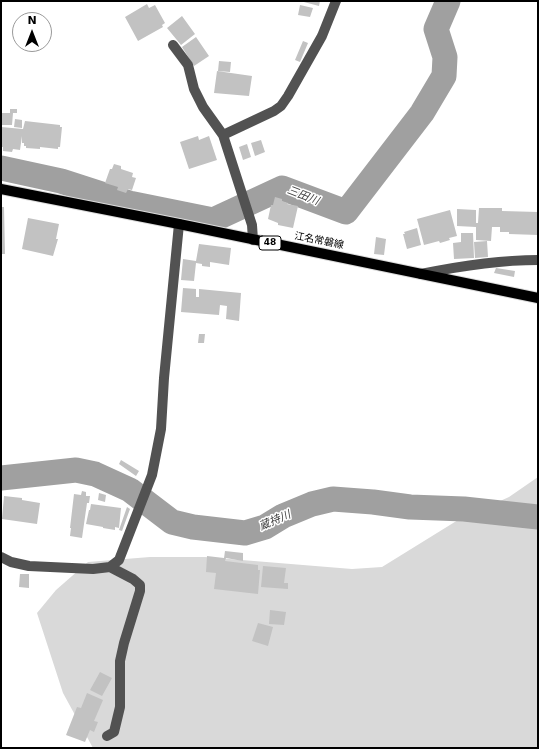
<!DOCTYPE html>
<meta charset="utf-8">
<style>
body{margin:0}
#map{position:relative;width:539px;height:749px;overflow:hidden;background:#fff;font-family:"DejaVu Sans",sans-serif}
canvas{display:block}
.frame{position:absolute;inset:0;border:2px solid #000;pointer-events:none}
.north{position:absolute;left:12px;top:12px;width:40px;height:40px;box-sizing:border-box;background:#fff;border:1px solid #999;border-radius:50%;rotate:0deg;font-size:11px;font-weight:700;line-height:16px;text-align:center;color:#000}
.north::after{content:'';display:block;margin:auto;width:14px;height:18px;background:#000;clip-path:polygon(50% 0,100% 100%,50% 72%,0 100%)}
</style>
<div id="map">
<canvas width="539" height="749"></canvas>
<div class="frame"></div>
<div class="north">N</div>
</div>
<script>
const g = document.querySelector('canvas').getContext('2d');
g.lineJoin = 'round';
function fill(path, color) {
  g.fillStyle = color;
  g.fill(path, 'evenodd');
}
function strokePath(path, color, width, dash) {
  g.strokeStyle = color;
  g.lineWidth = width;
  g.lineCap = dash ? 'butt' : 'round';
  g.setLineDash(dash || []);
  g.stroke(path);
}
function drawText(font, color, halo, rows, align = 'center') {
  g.font = font + ' "DejaVu Sans","Noto Sans JP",sans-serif';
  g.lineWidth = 3;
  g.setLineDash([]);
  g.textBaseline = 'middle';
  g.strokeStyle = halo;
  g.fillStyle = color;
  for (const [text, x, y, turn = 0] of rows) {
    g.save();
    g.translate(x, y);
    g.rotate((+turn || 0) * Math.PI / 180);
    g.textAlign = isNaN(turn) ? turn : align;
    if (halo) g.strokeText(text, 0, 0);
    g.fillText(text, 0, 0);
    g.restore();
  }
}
const green = new Path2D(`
 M 538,477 L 538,748 L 93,748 L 63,693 L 37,613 L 56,590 L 88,562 L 150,557 L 205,557 L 352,569 L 382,567 L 458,520 L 509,497 Z`);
const river = new Path2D(`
 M 1,168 L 61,181 L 129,203 L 213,220 L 282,188 L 346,212 L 422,113 L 444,76 L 445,57 L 436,29 L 448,1
 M 1,478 L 76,470 L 95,474 L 130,490 L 172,522 L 193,527 L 245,533 L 265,527 L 283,516 L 312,504 L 333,499 L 373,502 L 410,507 L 464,509 L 538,517`);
const building = new Path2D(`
 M 300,1 L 320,1 L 319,6 Z
 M 147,4 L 149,8 L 155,5 L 165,23 L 162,25 L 163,27 L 138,41 L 125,17 Z
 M 300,5 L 313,8 L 310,17 L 298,15 Z
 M 182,16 L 195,34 L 181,45 L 167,28 Z
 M 196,37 L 209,56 L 194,66 L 182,47 Z
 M 303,41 L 308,43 L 300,62 L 295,60 Z
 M 219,61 L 231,62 L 230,72 L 218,71 Z
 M 217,71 L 252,76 L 249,96 L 214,93 Z
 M 10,109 L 17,109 L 17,113 L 13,113 L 12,125 L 1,125 L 1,113 L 10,113 Z
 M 15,119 L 22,120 L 22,128 L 14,127 Z
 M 25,121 L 60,125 L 60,127 L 62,127 L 60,147 L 58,147 L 58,149 L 40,147 L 40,149 L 26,148 L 26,146 L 24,146 L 24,143 L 22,143 L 22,136 L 20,150 L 13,149 L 12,152 L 3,151 L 3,147 L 1,147 L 1,127 L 23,129 Z
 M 198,136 L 199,140 L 209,136 L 217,160 L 189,169 L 180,142 Z
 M 261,140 L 265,152 L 255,156 L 251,143 Z
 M 247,144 L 251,157 L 243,160 L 239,147 Z
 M 114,164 L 121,166 L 121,169 L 133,173 L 132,177 L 136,178 L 132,190 L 128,189 L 126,193 L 117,190 L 118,187 L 105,183 L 110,169 L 112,169 Z
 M 275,197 L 282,199 L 282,201 L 288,203 L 287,204 L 298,206 L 293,228 L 278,225 L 278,223 L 268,219 L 271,205 L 273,205 Z
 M 1,207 L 4,207 L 5,254 L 1,254 Z
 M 479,208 L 502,208 L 502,211 L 538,212 L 538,235 L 509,234 L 509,232 L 500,232 L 500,227 L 492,227 L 491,241 L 476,240 L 476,227 L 457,226 L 457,209 L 476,210 L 476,223 L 478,223 Z
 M 450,210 L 457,236 L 449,238 L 450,240 L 440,243 L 439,241 L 424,245 L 417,219 Z
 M 28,218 L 59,224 L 56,239 L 58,239 L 53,256 L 22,249 Z
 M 417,228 L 421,245 L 407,249 L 403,234 L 405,234 L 404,232 Z
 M 461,233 L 473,233 L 474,258 L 454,259 L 453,243 L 461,242 Z
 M 376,237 L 386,239 L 384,255 L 374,254 Z
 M 487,241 L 488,257 L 475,258 L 474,242 Z
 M 199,244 L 231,248 L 229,265 L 210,262 L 210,267 L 202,266 L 202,264 L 196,263 L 194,281 L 181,280 L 183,259 L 196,261 Z
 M 496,268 L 515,271 L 514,277 L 494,273 Z
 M 183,288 L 196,289 L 196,297 L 199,297 L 199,289 L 241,293 L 239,321 L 226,319 L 227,306 L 220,305 L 219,315 L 181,312 Z
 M 199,334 L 205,334 L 204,343 L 198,343 Z
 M 121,460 L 139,471 L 136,476 L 119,464 Z
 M 82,491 L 86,492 L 86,496 L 90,496 L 89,503 L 87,503 L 82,538 L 70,536 L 71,528 L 70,528 L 74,494 L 81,495 Z
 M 99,493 L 106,495 L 105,502 L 98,500 Z
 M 4,496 L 22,498 L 22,500 L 40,503 L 37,524 L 2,519 Z
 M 91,504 L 121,508 L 119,528 L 115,527 L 115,530 L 103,528 L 103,527 L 86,524 L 89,510 L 90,510 Z
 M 127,507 L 130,509 L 122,531 L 119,530 Z
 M 225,551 L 243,553 L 243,561 L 226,558 L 225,561 L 258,565 L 258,570 L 260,570 L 258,594 L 214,589 L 216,573 L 206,572 L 207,556 L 224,558 Z
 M 263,566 L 286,568 L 284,583 L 288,583 L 288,589 L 261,587 Z
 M 20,574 L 29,574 L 29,588 L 19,587 Z
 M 270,610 L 286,612 L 284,625 L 269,624 Z
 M 258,623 L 273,627 L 268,646 L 252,641 Z
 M 100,672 L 112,678 L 102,696 L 90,690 Z
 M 87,693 L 103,700 L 94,721 L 98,722 L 94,732 L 90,730 L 85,742 L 66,735 L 77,707 L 81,708 Z`);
const minor = new Path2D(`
 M 173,45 L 188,65 L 194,89 L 203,107 L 223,135
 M 253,240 L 252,225 L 223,135 L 274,111 L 281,106 L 288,96 L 322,36 L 336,1
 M 421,274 C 460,266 499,260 538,260
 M 1,557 L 11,562 L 29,566 L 93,569 L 110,567 L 119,560 L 152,475 L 161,429 L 164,378 L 179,224
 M 107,736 L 114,732 L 120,707 L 120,661 L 124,643 L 140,591 L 140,585 L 133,579 L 110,567`);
const major = new Path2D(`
 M 1,189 L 179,224 L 538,298`);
const shields = [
 [270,243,22]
];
const shieldNames = [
 ["48",270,243]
];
const streetNames = [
 ["江名常磐線",319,241,11]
];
const waterNames = [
 ["三田川",303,196,21],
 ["蔵持川",275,521,-24]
];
fill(green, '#d9d9d9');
strokePath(river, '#a0a0a0', 25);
fill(building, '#c2c2c2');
strokePath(major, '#dbdbdb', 12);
strokePath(minor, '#525252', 10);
strokePath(major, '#000', 10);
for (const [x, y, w] of shields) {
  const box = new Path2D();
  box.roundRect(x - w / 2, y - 7, w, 14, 3);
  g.fillStyle = '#fff';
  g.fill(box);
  strokePath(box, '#000', 1);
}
drawText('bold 9px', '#000', null, shieldNames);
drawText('10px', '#000', '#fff', streetNames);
drawText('italic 11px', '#414141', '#fff', waterNames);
</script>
